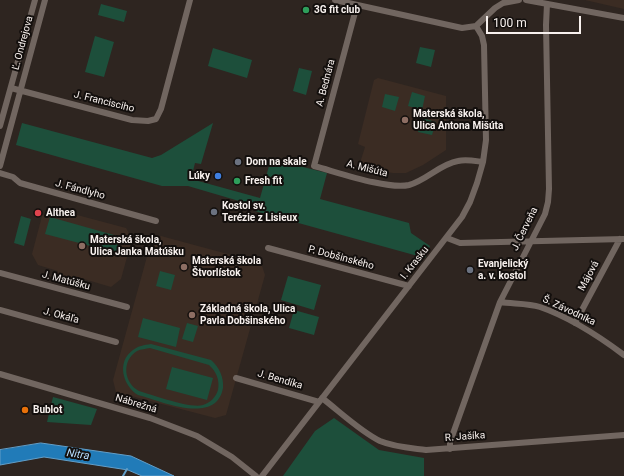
<!DOCTYPE html>
<meta charset="utf-8">
<style>
body{margin:0}
#map{position:relative;width:624px;height:476px;overflow:hidden;background:#2e2520;font-family:Roboto,sans-serif}
canvas{display:block}
.scale{position:absolute;left:486px;top:16px;width:95px;height:18px;box-sizing:border-box;border:2px solid #f8f1ee;border-top:0;padding-left:5px;font-size:12px;line-height:14px;white-space:nowrap;color:#f8f1ee;-webkit-text-stroke:3px #130f0d;paint-order:stroke}
</style>
<div id="map">
<canvas width="624" height="476"></canvas>
<div class="scale">100 m</div>
</div>
<script>
const g = document.querySelector('canvas').getContext('2d');
g.lineJoin = 'round';
function fill(path, color) {
  g.fillStyle = color;
  g.fill(path, 'evenodd');
}
function strokePath(path, color, width, dash) {
  g.strokeStyle = color;
  g.lineWidth = width;
  g.lineCap = dash ? 'butt' : 'round';
  g.setLineDash(dash || []);
  g.stroke(path);
}
function drawText(font, color, halo, rows, align = 'center') {
  g.font = font + ' Roboto,sans-serif';
  g.lineWidth = 4;
  g.setLineDash([]);
  g.textBaseline = 'middle';
  g.strokeStyle = halo;
  g.fillStyle = color;
  for (const [text, x, y, turn = 0] of rows) {
    g.save();
    g.translate(x, y);
    g.rotate((+turn || 0) * Math.PI / 180);
    g.textAlign = isNaN(turn) ? turn : align;
    if (halo) g.strokeText(text, 0, 0);
    g.fillText(text, 0, 0);
    g.restore();
  }
}
const built = new Path2D(`
 M 585,0 L 624,0 L 624,9 Z
 M 378,78 L 446,96 L 446,150 L 423,165 L 406,173 L 393,173 L 376,170 L 359,166 L 365,147 L 358,144 L 374,80 Z
 M 51,208 L 126,228 L 132,239 L 121,279 L 111,287 L 84,279 L 82,284 L 57,277 L 58,271 L 38,265 L 32,254 L 42,216 Z
 M 161,236 L 261,263 L 265,275 L 226,415 L 215,418 L 116,392 L 113,380 L 151,242 Z`);
const green = new Path2D(`
 M 101,4 L 127,11 L 124,22 L 98,15 Z
 M 95,36 L 114,42 L 104,77 L 85,72 Z
 M 420,47 L 435,50 L 431,67 L 416,63 Z
 M 213,48 L 252,60 L 247,78 L 208,66 Z
 M 299,68 L 312,71 L 306,95 L 293,91 Z
 M 412,92 L 425,96 L 422,110 L 408,106 Z
 M 385,94 L 399,97 L 395,111 L 382,107 Z
 M 422,118 L 436,122 L 432,135 L 418,132 Z
 M 22,123 L 152,158 L 161,155 L 213,123 L 201,164 L 195,163 L 191,179 L 260,198 L 271,159 L 327,173 L 320,199 L 409,223 L 411,233 L 430,246 L 425,258 L 255,211 L 256,206 L 188,186 L 162,186 L 16,145 Z
 M 21,216 L 31,219 L 24,246 L 14,243 Z
 M 50,217 L 121,237 L 117,253 L 45,234 Z
 M 160,271 L 175,275 L 171,290 L 156,286 Z
 M 288,276 L 321,285 L 314,310 L 281,300 Z
 M 294,310 L 319,317 L 314,335 L 289,328 Z
 M 143,318 L 180,328 L 176,347 L 138,337 Z
 M 187,323 L 198,326 L 193,342 L 182,339 Z
 M 151,344 L 211,360 C 219,367 224,377 223,388 C 216,426 161,401 138,395 C 123,386 116,362 133,350 C 138,346 144,345 151,344 ZM 150,348 L 209,365 C 216,371 220,380 218,390 C 216,397 210,403 203,405 C 191,409 153,395 139,391 C 124,383 121,361 137,351 C 141,349 146,349 150,348 Z
 M 172,367 L 213,378 L 207,400 L 166,389 Z
 M 53,397 L 97,409 L 91,425 L 47,422 Z
 M 334,418 L 379,450 L 424,458 L 424,476 L 283,476 L 315,431 Z`);
const water = new Path2D(`
 M 41,443 L 131,456 L 174,476 L 142,476 L 128,470 L 44,457 L 0,465 L 0,450 Z`);
const stream = new Path2D(`
 M 123,476 L 127,469`);
const minor = new Path2D(`
 M 335,0 L 462,28 L 476,26 L 495,8 L 503,3 L 519,0
 M 526,0 L 624,18
 M 357,5 L 314,166 C 337,172 388,190 409,185 C 427,180 440,164 458,161 C 466,159 475,161 483,162
 M 11,88 L 132,120 L 148,121 L 156,119 L 161,109 L 190,0
 M 0,126 L 35,0
 M 0,166 L 45,0
 M 0,173 L 13,177 L 20,183 L 156,221
 M 447,238 L 460,243 L 624,239
 M 268,248 L 409,286
 M 0,273 L 127,307
 M 500,302 C 513,304 528,303 540,307 C 569,317 600,337 624,355
 M 0,310 L 116,342
 M 575,323 L 620,239
 M 0,374 L 150,418 L 197,436 L 232,457 L 256,476
 M 236,378 L 319,402
 M 322,398 C 339,411 361,432 380,441 C 394,447 411,448 426,450 L 624,435
 M 450,449 L 450,442 L 500,302 L 545,214 L 548,202 L 549,189 L 546,25 L 547,4
 M 262,476 L 462,217 L 470,202 L 477,183 L 483,162 L 486,140 L 484,45 L 482,36 L 476,26`);
const markers = [
 [306,10,4,"#2e9e5b"],
 [405,120,4,"#8d6e63"],
 [238,162,4,"#6b7280"],
 [218,176,4,"#3f7fe0"],
 [237,181,4,"#2e9e5b"],
 [214,212,4,"#6b7280"],
 [38,213,4,"#e0444e"],
 [82,246,4,"#8d6e63"],
 [184,267,4,"#8d6e63"],
 [470,270,4,"#6b7280"],
 [192,315,4,"#8d6e63"],
 [25,410,4,"#e8710a"]
];
const poiNames = [
 ["3G fit club",314,10],
 ["Materská škola,",413,114],
 ["Ulica Antona Mišúta",413,126],
 ["Dom na skale",246,162],
 ["Lúky",210,176,"right"],
 ["Fresh fit",245,181],
 ["Kostol sv.",222,206],
 ["Terézie z Lisieux",222,218],
 ["Althea",46,213],
 ["Materská škola,",90,240],
 ["Ulica Janka Matúšku",90,252],
 ["Materská škola",192,261],
 ["Štvorlístok",192,273],
 ["Evanjelický",478,264],
 ["a. v. kostol",478,276],
 ["Základná škola, Ulica",200,309],
 ["Pavla Dobšinského",200,321],
 ["Bublot",33,410]
];
const streetNames = [
 ["Ľ. Ondrejova",23,43,-75],
 ["A. Bednára",326,83,-75],
 ["J. Francisciho",104,102,14],
 ["A. Mišúta",367,169,14],
 ["J. Fándlyho",80,190,15],
 ["J. Červeňa",525,229,-64],
 ["P. Dobšinského",341,258,15],
 ["I. Krasku",415,263,-52],
 ["Májová",589,276,-62],
 ["J. Matúšku",66,281,15],
 ["Š. Závodníka",569,311,25],
 ["J. Okáľa",61,316,15],
 ["J. Bendíka",280,380,16],
 ["Nábrežná",136,404,17],
 ["R. Jašíka",465,437,-4]
];
const waterNames = [
 ["Nitra",78,455,9]
];
fill(built, '#3b2c23');
fill(green, '#1d4f3b');
fill(water, '#217bb8');
strokePath(water, '#629ec8', 1);
strokePath(stream, '#629ec8', 2);
strokePath(minor, '#716660', 6);
for (const [x, y, r, color] of markers) {
  const dot = new Path2D();
  dot.arc(x, y, r, 0, 2 * Math.PI);
  g.fillStyle = color;
  g.fill(dot);
  strokePath(dot, '#130f0d', 1.5);
}
drawText('bold 10px', '#f8f1ee', '#130f0d', poiNames, 'left');
drawText('10px', '#f8f1ee', '#130f0d', streetNames);
drawText('italic 11px', '#b5dcfd', '#130f0d', waterNames);
</script>
